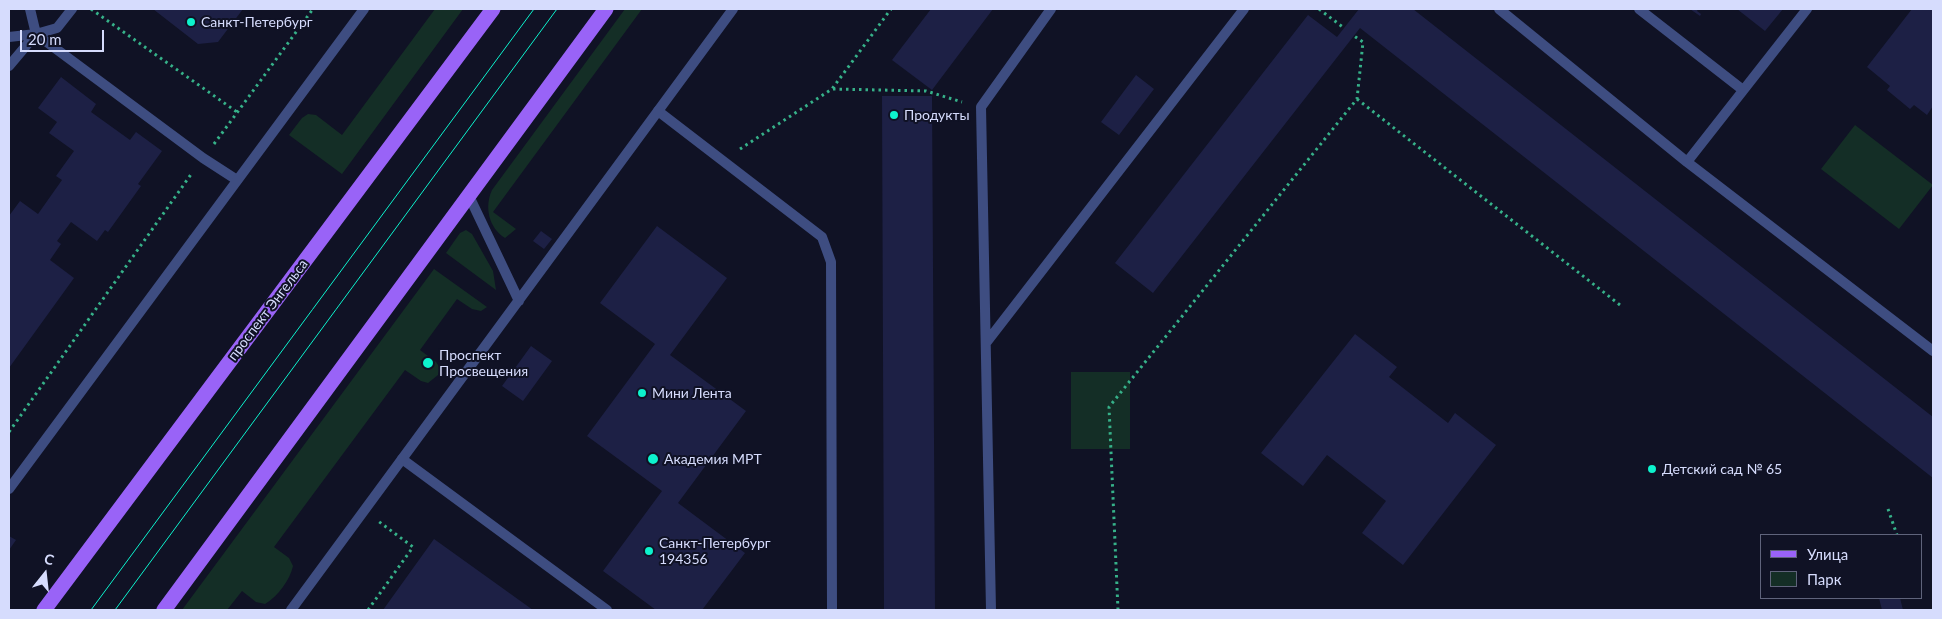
<!DOCTYPE html>
<meta charset="utf-8">
<style>
body{margin:0}
#map{position:relative;width:1942px;height:619px;overflow:hidden;background:#101225;font-family:Lato,sans-serif}
canvas{display:block}
.frame{position:absolute;inset:0;border:10px solid #d6dcfd;pointer-events:none}
.legend{position:absolute;left:1760px;top:534px;width:162px;height:65px;box-sizing:border-box;background:#101225;border:1px solid #5f637b;margin:0;padding:6px 9px;list-style:none;font-size:15px;color:#d6dcfd}
.legend li{display:flex;align-items:center;gap:10px;height:25px}
.legend b{width:25px;border:1px solid #5f637b}
.north{position:absolute;left:20px;top:549px;width:50px;height:50px;-webkit-text-stroke:4px #101225;paint-order:stroke;rotate:16deg;font-size:14px;font-weight:700;line-height:20px;text-align:center;color:#d6dcfd}
.north::after{content:'';display:block;margin:auto;width:18px;height:22px;background:#d6dcfd;clip-path:polygon(50% 0,100% 100%,50% 72%,0 100%)}
.scale{position:absolute;left:20px;top:30px;width:84px;height:22px;box-sizing:border-box;border:2px solid #d6dcfd;border-top:0;padding-left:6px;font-size:15px;line-height:18px;white-space:nowrap;color:#d6dcfd;-webkit-text-stroke:4px #101225;paint-order:stroke}
</style>
<div id="map">
<canvas width="1942" height="619"></canvas>
<div class="frame"></div>
<ul class="legend">
<li><b style="height:6px;background:#9963f7"></b>Улица</li>
<li><b style="height:14px;background:#142e26"></b>Парк</li>
</ul>
<div class="north">С</div>
<div class="scale">20 m</div>
</div>
<script>
const g = document.querySelector('canvas').getContext('2d');
g.lineJoin = 'round';
function fill(path, color) {
  g.fillStyle = color;
  g.fill(path, 'evenodd');
}
function strokePath(path, color, width, dash) {
  g.strokeStyle = color;
  g.lineWidth = width;
  g.lineCap = dash ? 'butt' : 'round';
  g.setLineDash(dash || []);
  g.stroke(path);
}
function drawText(font, color, halo, rows, align = 'center') {
  g.font = font + ' Lato,sans-serif';
  g.lineWidth = 4;
  g.setLineDash([]);
  g.textBaseline = 'middle';
  g.strokeStyle = halo;
  g.fillStyle = color;
  for (const [text, x, y, turn = 0] of rows) {
    g.save();
    g.translate(x, y);
    g.rotate((+turn || 0) * Math.PI / 180);
    g.textAlign = isNaN(turn) ? turn : align;
    if (halo) g.strokeText(text, 0, 0);
    g.fillText(text, 0, 0);
    g.restore();
  }
}
const green = new Path2D(`
 M 435,9 L 463,9 L 342,174 L 289,135 L 302,118 L 308,114 L 316,115 L 342,135 Z
 M 625,9 L 642,9 L 493,212 L 516,229 L 505,238 C 489,228 484,207 492,190 Z
 M 1855,125 L 1933,185 L 1899,229 L 1821,169 Z
 M 466,230 L 472,234 L 493,271 L 496,290 L 446,253 L 460,233 Z
 M 434,269 L 487,307 L 481,311 L 472,309 L 457,299 L 420,350 L 436,362 L 440,368 L 438,375 L 428,383 L 421,381 L 405,370 L 274,547 L 289,558 L 293,566 C 290,580 278,596 265,604 L 256,602 L 242,591 L 227,610 L 182,610 Z
 M 1071,372 L 1130,372 L 1130,449 L 1071,449 Z`);
const building = new Path2D(`
 M 153,9 L 243,9 L 218,42 L 198,44 Z
 M 931,9 L 993,9 L 932,90 L 892,60 Z
 M 1359,9 L 1413,9 L 1933,417 L 1933,478 L 1360,28 L 1153,293 L 1115,263 L 1308,15 L 1337,37 Z
 M 1690,9 L 1698,9 L 1697,11 L 1701,14 L 1700,16 Z
 M 1737,9 L 1783,9 L 1765,31 Z
 M 1912,9 L 1933,9 L 1933,106 L 1927,115 L 1914,105 L 1910,109 L 1887,90 L 1890,86 L 1867,67 Z
 M 1136,75 L 1154,89 L 1119,135 L 1101,122 Z
 M 61,77 L 96,104 L 91,112 L 130,140 L 136,132 L 162,151 L 138,184 L 141,186 L 108,232 L 105,230 L 97,241 L 71,222 L 57,241 L 61,244 L 50,260 L 74,278 L 9,368 L 9,216 L 20,201 L 38,214 L 62,180 L 56,176 L 74,151 L 49,133 L 57,122 L 38,108 Z
 M 882,96 L 932,96 L 935,610 L 884,610 Z
 M 657,226 L 727,278 L 670,355 L 746,411 L 678,503 L 745,553 L 702,610 L 656,610 L 603,571 L 662,491 L 587,436 L 655,344 L 600,303 Z
 M 541,231 L 552,239 L 544,249 L 533,241 Z
 M 1355,334 L 1397,367 L 1389,377 L 1448,423 L 1455,413 L 1496,445 L 1403,565 L 1362,533 L 1386,501 L 1327,455 L 1303,486 L 1261,453 Z
 M 531,346 L 552,361 L 523,401 L 502,386 Z
 M 9,536 L 16,540 L 9,550 Z
 M 434,539 L 533,610 L 383,610 Z
 M 1879,598 L 1900,598 L 1903,610 L 1882,610 Z`);
const path = new Path2D(`
 M 91,9 L 237,112
 M 1319,9 L 1344,28
 M 833,89 L 926,91 L 962,102
 M 1357,99 L 1620,305
 M 214,144 L 313,9
 M 740,149 L 832,89 L 891,9
 M 9,432 L 192,173
 M 1888,509 L 1897,535
 M 368,610 L 413,547 L 378,521
 M 1118,610 L 1109,407 L 1357,99 L 1363,42 L 1354,36`);
const lane = new Path2D(`
 M 30,9 L 36,34
 M 1499,9 L 1687,162 L 1933,351
 M 1639,9 L 1743,90
 M 9,37 L 36,34 L 203,158 L 237,180
 M 9,66 L 36,34 L 57,28 L 72,9
 M 658,111 L 822,237 L 831,262 L 832,610
 M 1687,162 L 1807,9
 M 986,343 L 1244,9
 M 402,459 L 607,610
 M 991,610 L 981,107 L 1051,9`);
const street = new Path2D(`
 M 469,196 L 519,301
 M 9,489 L 364,9
 M 291,610 L 733,9`);
const primary = new Path2D(`
 M 44,610 L 493,9
 M 164,610 L 606,9`);
const tram = new Path2D(`
 M 91,610 L 534,9
 M 115,610 L 557,9`);
const markers = [
 [191,22,5,"#0df2cd"],
 [894,115,5,"#0df2cd"],
 [428,363,6,"#0df2cd"],
 [642,393,5,"#0df2cd"],
 [653,459,6,"#0df2cd"],
 [1652,469,5,"#0df2cd"],
 [649,551,5,"#0df2cd"]
];
const poiNames = [
 ["Санкт-Петербург",201,22],
 ["Продукты",904,115],
 ["Проспект",439,355],
 ["Просвещения",439,371],
 ["Мини Лента",652,393],
 ["Академия МРТ",664,459],
 ["Детский сад № 65",1662,469],
 ["Санкт-Петербург",659,543],
 ["194356",659,559]
];
const streetNames = [
 ["проспект Энгельса",268,310,-53]
];
fill(green, '#142e26');
fill(building, '#1d2045');
strokePath(path, '#36b189', 3, [2.5, 4]);
strokePath(lane, '#3e4d81', 10);
strokePath(street, '#3e4d81', 10);
strokePath(primary, '#9963f7', 15);
strokePath(tram, '#0df2cd', 1);
for (const [x, y, r, color] of markers) {
  const dot = new Path2D();
  dot.arc(x, y, r, 0, 2 * Math.PI);
  g.fillStyle = color;
  g.fill(dot);
  strokePath(dot, '#101225', 2);
}
drawText('14px', '#d6dcfd', '#101225', poiNames, 'left');
drawText('14px', '#d6dcfd', '#101225', streetNames);
</script>
